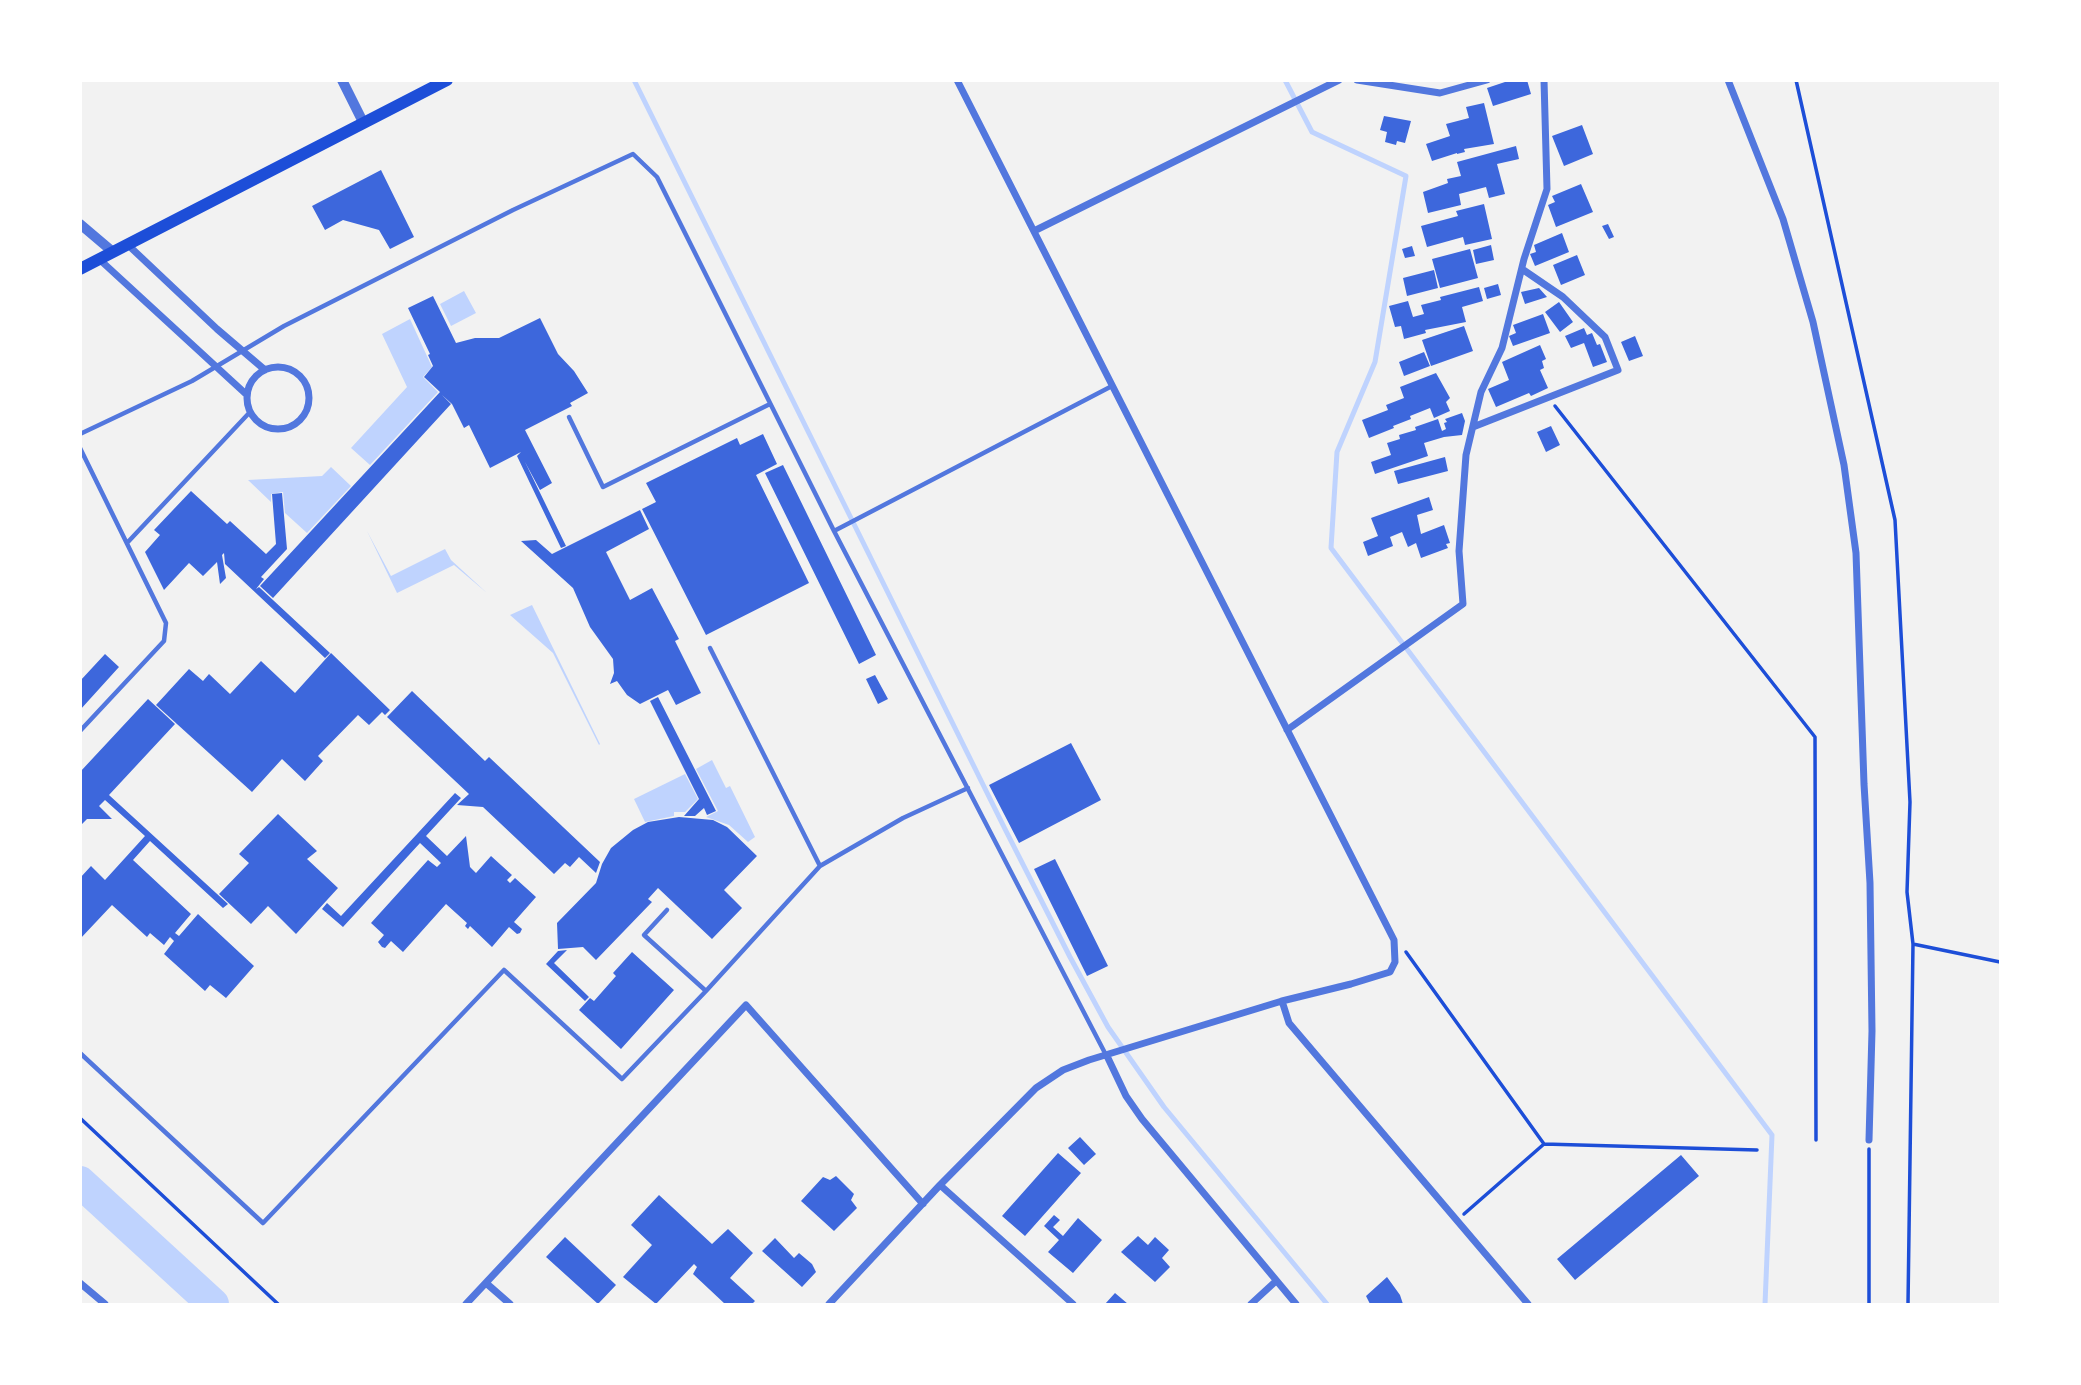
<!DOCTYPE html>
<style>
body{margin:0}
#map{position:relative;width:2081px;height:1385px;overflow:hidden;background:#f2f2f2;font-family:Helvetica,sans-serif}
canvas{display:block}
.frame{position:absolute;inset:0;border:82px solid #fff;pointer-events:none}
</style>
<div id="map">
<canvas width="2081" height="1385"></canvas>
<div class="frame"></div>
</div>
<script>
const g = document.querySelector('canvas').getContext('2d');
g.lineJoin = 'round';
function fill(path, color) {
  g.fillStyle = color;
  g.fill(path, 'evenodd');
}
function strokePath(path, color, width, dash) {
  g.strokeStyle = color;
  g.lineWidth = width;
  g.lineCap = dash ? 'butt' : 'round';
  g.setLineDash(dash || []);
  g.stroke(path);
}
const water = new Path2D(`
 M 464,291 L 476,313 L 451,326 L 440,304 Z
 M 410,319 L 432,367 L 423,377 L 438,392 L 370,465 L 351,448 L 407,387 L 382,334 Z
 M 331,467 L 351,486 L 307,533 L 285,513 L 283,492 L 271,494 L 271,502 L 248,480 L 322,476 Z
 M 367,531 L 391,576 L 445,549 L 451,560 L 487,593 L 454,565 L 397,593 Z
 M 532,605 L 600,744 L 599,745 L 553,653 L 510,615 Z
 M 712,760 L 726,788 L 730,786 L 755,837 L 748,842 L 729,825 L 706,817 L 718,811 L 696,769 Z
 M 685,774 L 698,799 L 685,812 L 674,812 L 674,816 L 645,822 L 634,799 Z`);
const stream = new Path2D(`
 M 634,80 L 1005,829 L 1070,957 L 1108,1027 L 1164,1107 L 1327,1304
 M 1285,80 L 1312,132 L 1406,176 L 1375,362 L 1337,452 L 1331,548 L 1772,1135 L 1765,1304`);
const river = new Path2D(`
 M 80,1182 L 213,1304`);
const building = new Path2D(`
 M 1511,80 L 1527,80 L 1531,94 L 1493,106 L 1487,88 Z
 M 1484,103 L 1494,144 L 1464,149 L 1465,152 L 1457,154 L 1457,153 L 1432,161 L 1426,144 L 1450,136 L 1446,124 L 1469,118 L 1466,107 Z
 M 1384,116 L 1411,121 L 1405,143 L 1397,141 L 1396,145 L 1385,142 L 1387,132 L 1380,130 Z
 M 1582,125 L 1593,154 L 1564,166 L 1552,136 Z
 M 1516,146 L 1519,159 L 1497,164 L 1505,194 L 1489,198 L 1486,187 L 1459,194 L 1461,205 L 1428,213 L 1423,192 L 1448,183 L 1447,179 L 1461,176 L 1457,162 Z
 M 381,170 L 414,237 L 390,249 L 379,230 L 343,220 L 325,230 L 312,206 Z
 M 1581,184 L 1593,212 L 1556,227 L 1548,205 L 1555,202 L 1552,196 Z
 M 1484,204 L 1492,239 L 1465,245 L 1463,237 L 1427,247 L 1421,226 L 1458,216 L 1456,211 Z
 M 1608,224 L 1614,237 L 1609,239 L 1602,226 Z
 M 1562,233 L 1569,252 L 1535,266 L 1530,254 L 1536,252 L 1534,245 Z
 M 1491,245 L 1494,260 L 1476,264 L 1473,250 Z
 M 1412,246 L 1415,256 L 1405,258 L 1402,249 Z
 M 1470,249 L 1478,278 L 1440,288 L 1432,259 Z
 M 1577,255 L 1585,275 L 1561,285 L 1553,265 Z
 M 1434,270 L 1438,288 L 1407,296 L 1403,278 Z
 M 1498,284 L 1501,295 L 1487,299 L 1484,288 Z
 M 1479,287 L 1483,301 L 1462,307 L 1466,322 L 1425,330 L 1426,333 L 1404,339 L 1401,326 L 1395,327 L 1389,306 L 1408,301 L 1413,317 L 1424,314 L 1421,305 L 1441,300 L 1440,297 Z
 M 1539,288 L 1547,297 L 1525,304 L 1521,292 Z
 M 433,296 L 456,343 L 475,338 L 499,338 L 540,318 L 558,354 L 574,371 L 588,393 L 570,403 L 572,406 L 525,430 L 552,483 L 540,490 L 525,462 L 566,546 L 561,548 L 517,456 L 521,452 L 490,468 L 469,425 L 464,428 L 452,404 L 442,395 L 451,404 L 273,598 L 260,586 L 440,392 L 424,377 L 433,366 L 428,355 L 430,354 L 408,308 Z
 M 1559,302 L 1573,322 L 1560,332 L 1545,312 Z
 M 1543,314 L 1550,333 L 1513,346 L 1509,336 L 1516,333 L 1513,325 Z
 M 1464,326 L 1473,351 L 1431,366 L 1422,340 Z
 M 1584,328 L 1587,335 L 1592,333 L 1597,345 L 1600,344 L 1607,362 L 1593,367 L 1584,343 L 1571,348 L 1565,336 Z
 M 1635,336 L 1643,356 L 1629,361 L 1621,342 Z
 M 1540,345 L 1546,359 L 1542,361 L 1544,368 L 1540,370 L 1548,388 L 1531,396 L 1529,393 L 1496,407 L 1488,389 L 1509,380 L 1502,362 Z
 M 1424,352 L 1430,366 L 1404,376 L 1399,362 Z
 M 1436,373 L 1450,398 L 1446,402 L 1450,411 L 1434,418 L 1430,408 L 1410,416 L 1411,419 L 1393,426 L 1394,428 L 1369,438 L 1362,420 L 1388,410 L 1386,405 L 1404,398 L 1400,387 Z
 M 1462,413 L 1465,421 L 1462,435 L 1444,437 L 1424,443 L 1428,456 L 1375,474 L 1371,462 L 1391,455 L 1387,443 L 1400,439 L 1399,435 L 1416,430 L 1415,427 L 1438,419 L 1442,431 L 1446,429 L 1444,423 L 1447,422 L 1445,419 Z
 M 1551,426 L 1560,445 L 1546,452 L 1537,432 Z
 M 763,434 L 777,464 L 756,475 L 809,583 L 706,635 L 642,509 L 656,502 L 646,483 L 737,438 L 740,445 Z
 M 1445,457 L 1448,471 L 1398,484 L 1394,471 Z
 M 783,465 L 876,655 L 859,664 L 765,473 Z
 M 191,491 L 227,524 L 230,521 L 266,554 L 276,544 L 272,494 L 282,493 L 287,549 L 261,577 L 264,579 L 256,589 L 259,587 L 330,653 L 325,658 L 225,564 L 224,553 L 222,555 L 226,578 L 220,584 L 217,562 L 203,576 L 189,563 L 164,590 L 145,552 L 160,535 L 154,530 Z
 M 1429,497 L 1433,510 L 1417,515 L 1421,534 L 1444,525 L 1450,543 L 1446,544 L 1448,548 L 1421,558 L 1416,543 L 1408,547 L 1402,532 L 1390,537 L 1393,546 L 1368,556 L 1363,542 L 1378,536 L 1371,518 Z
 M 640,510 L 649,529 L 606,552 L 630,600 L 652,588 L 679,639 L 675,641 L 701,693 L 676,705 L 668,690 L 640,704 L 627,695 L 617,681 L 610,684 L 614,673 L 613,659 L 590,627 L 573,588 L 521,541 L 536,540 L 552,554 Z
 M 331,653 L 390,710 L 385,715 L 382,712 L 369,725 L 358,715 L 318,756 L 323,761 L 305,781 L 282,759 L 252,792 L 156,705 L 189,669 L 203,681 L 209,674 L 230,694 L 261,661 L 295,693 Z
 M 105,654 L 119,667 L 80,710 L 80,681 Z
 M 875,675 L 888,699 L 878,704 L 866,679 Z
 M 412,691 L 485,761 L 489,757 L 600,862 L 596,873 L 579,857 L 570,867 L 565,863 L 554,874 L 483,807 L 457,805 L 469,794 L 387,717 Z
 M 658,697 L 716,811 L 707,815 L 704,808 L 695,816 L 684,816 L 699,799 L 650,701 Z
 M 148,699 L 175,724 L 109,795 L 228,904 L 223,908 L 150,841 L 133,860 L 191,914 L 175,933 L 179,936 L 198,914 L 254,966 L 226,998 L 210,985 L 205,991 L 164,954 L 174,941 L 170,937 L 164,945 L 150,933 L 147,937 L 112,905 L 80,939 L 80,878 L 91,866 L 105,880 L 145,836 L 105,800 L 99,806 L 112,819 L 87,819 L 80,826 L 80,772 Z
 M 1071,743 L 1101,800 L 1019,843 L 989,785 Z
 M 455,793 L 461,798 L 426,836 L 447,856 L 466,836 L 470,867 L 476,873 L 491,856 L 512,875 L 507,880 L 510,883 L 515,878 L 536,897 L 514,922 L 522,929 L 520,933 L 517,934 L 509,927 L 492,947 L 470,926 L 468,929 L 465,926 L 467,923 L 446,904 L 403,952 L 391,941 L 385,948 L 382,947 L 378,942 L 384,935 L 371,923 L 428,860 L 437,867 L 441,863 L 420,843 L 343,927 L 322,909 L 327,903 L 341,916 Z
 M 278,814 L 317,851 L 307,859 L 338,888 L 296,934 L 268,906 L 251,924 L 219,894 L 249,863 L 239,854 Z
 M 679,817 L 713,820 L 727,827 L 757,856 L 724,890 L 742,908 L 712,939 L 658,888 L 648,899 L 652,902 L 596,960 L 583,947 L 558,949 L 557,923 L 596,883 L 602,864 L 611,848 L 633,830 L 648,822 Z
 M 1055,859 L 1108,966 L 1087,976 L 1034,869 Z
 M 567,950 L 554,963 L 589,997 L 585,1001 L 546,964 L 558,951 Z
 M 632,952 L 674,990 L 621,1049 L 579,1010 L 590,998 L 594,1001 L 616,976 L 613,973 Z
 M 1080,1137 L 1096,1154 L 1084,1165 L 1068,1148 Z
 M 1058,1153 L 1081,1173 L 1025,1236 L 1002,1216 Z
 M 1681,1155 L 1699,1176 L 1575,1280 L 1557,1259 Z
 M 836,1176 L 854,1194 L 851,1200 L 857,1208 L 834,1231 L 801,1201 L 823,1177 L 830,1180 Z
 M 659,1195 L 712,1244 L 728,1229 L 753,1253 L 730,1278 L 755,1301 L 752,1304 L 725,1304 L 693,1274 L 697,1267 L 694,1264 L 656,1304 L 623,1277 L 652,1245 L 631,1225 Z
 M 1054,1215 L 1060,1220 L 1053,1227 L 1063,1236 L 1078,1218 L 1102,1240 L 1073,1273 L 1048,1252 L 1059,1240 L 1044,1226 Z
 M 1138,1236 L 1148,1245 L 1155,1237 L 1169,1250 L 1162,1258 L 1170,1267 L 1155,1282 L 1121,1252 Z
 M 565,1237 L 616,1285 L 598,1304 L 546,1257 Z
 M 775,1238 L 794,1258 L 799,1253 L 812,1264 L 816,1272 L 802,1287 L 762,1251 Z
 M 1387,1277 L 1400,1295 L 1403,1304 L 1370,1304 L 1366,1296 Z
 M 1115,1293 L 1128,1304 L 1105,1304 Z`);
const path = new Path2D(`
 M 1796,80 L 1895,520 L 1910,802 L 1907,892 L 1913,944 L 2000,962
 M 1555,406 L 1815,737 L 1816,1140
 M 1406,952 L 1544,1144 L 1757,1150
 M 80,1118 L 278,1304
 M 1869,1149 L 1869,1304
 M 1464,1214 L 1544,1144
 M 1908,1304 L 1913,944`);
const service = new Path2D(`
 M 569,417 L 603,487 L 770,404
 M 80,434 L 192,381 L 284,326 L 513,210 L 633,154 L 657,177 L 834,531 L 1106,1055
 M 80,448 L 166,623 L 164,641 L 80,731
 M 834,531 L 1112,386
 M 127,543 L 250,412
 M 710,648 L 820,866
 M 667,910 L 644,935 L 706,991
 M 80,1053 L 263,1223 L 504,970 L 622,1079 L 706,991 L 820,866 L 903,818 L 968,788`);
const minor = new Path2D(`
 M 957,80 L 1394,940 L 1395,962 L 1390,972 L 1351,984 L 1282,1001
 M 1357,80 L 1440,93 L 1487,80
 M 1728,80 L 1783,219 L 1813,322 L 1844,465 L 1856,553 L 1864,784 L 1870,883 L 1872,1031 L 1869,1140
 M 1034,231 L 1339,80
 M 127,244 L 217,329 L 265,370
 M 99,259 L 247,395
 M247 398a31 31 0 1 1 62 0a31 31 0 1 1-62 0Z
 M 1473,427 L 1618,370 L 1605,337 L 1563,297 L 1522,269
 M 1287,730 L 1463,604 L 1459,551 L 1466,455 L 1481,392 L 1502,348 L 1524,259 L 1547,189 L 1544,80
 M 1107,1056 L 1126,1096 L 1142,1119 L 1296,1304
 M 940,1185 L 1073,1304
 M 80,1283 L 105,1304
 M 486,1283 L 510,1304
 M 466,1304 L 746,1005 L 923,1204
 M 829,1304 L 940,1185 L 1036,1088 L 1063,1070 L 1089,1060 L 1282,1001 L 1289,1023 L 1528,1304
 M 1251,1304 L 1276,1281`);
const tertiary = new Path2D(`
 M 342,80 L 363,122
 M 80,224 L 113,252`);
const secondary = new Path2D(`
 M 80,269 L 447,80`);
fill(water, '#bfd3fe');
strokePath(stream, '#bfd3fe', 5);
strokePath(river, '#bfd3fe', 32);
fill(building, '#3d67dc');
strokePath(path, '#1d4ed8', 3.5);
strokePath(service, '#5277de', 4.5);
strokePath(minor, '#5277de', 7);
strokePath(tertiary, '#5277de', 10);
strokePath(secondary, '#1d4ed8', 12);
</script>
